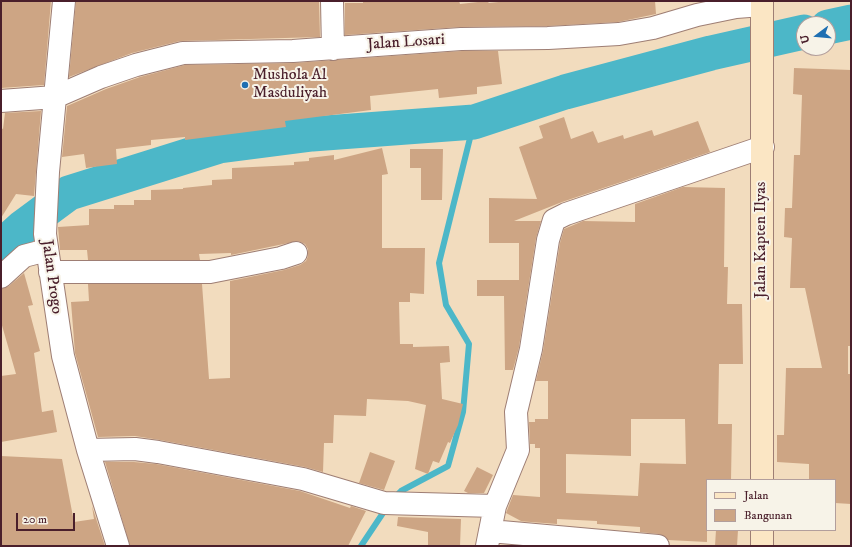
<!DOCTYPE html>
<style>
body{margin:0}
#map{position:relative;width:852px;height:547px;overflow:hidden;background:#f2dcbe;font-family:"IM FELL DW Pica",serif}
canvas{display:block}
.frame{position:absolute;inset:0;border:2px solid #4a1f2b;pointer-events:none}
.legend{position:absolute;left:706px;top:479px;width:130px;height:52px;box-sizing:border-box;background:#f7f3e8;border:1px solid #b29e9c;margin:0;padding:5px 7px;list-style:none;font-size:12px;color:#4a1f2b}
.legend li{display:flex;align-items:center;gap:8px;height:20px}
.legend b{width:20px;border:1px solid #b29e9c}
.north{position:absolute;left:796px;top:16px;width:40px;height:40px;box-sizing:border-box;background:#f7f3e8;border:1px solid #b29e9c;border-radius:50%;rotate:254deg;font-size:11px;font-weight:700;line-height:16px;text-align:center;color:#4a1f2b}
.north::after{content:'';display:block;margin:auto;width:14px;height:18px;background:#1f6fb2;clip-path:polygon(50% 0,100% 100%,50% 72%,0 100%)}
.scale{position:absolute;left:16px;top:513px;width:59px;height:18px;box-sizing:border-box;border:2px solid #4a1f2b;border-top:0;padding-left:5px;font-size:12px;line-height:14px;white-space:nowrap;color:#4a1f2b;-webkit-text-stroke:3px #f7f3e8;paint-order:stroke}
</style>
<div id="map">
<canvas width="852" height="547"></canvas>
<div class="frame"></div>
<ul class="legend">
<li><b style="height:5px;background:#fbe6c4"></b>Jalan</li>
<li><b style="height:11px;background:#cda584"></b>Bangunan</li>
</ul>
<div class="north">U</div>
<div class="scale">20 m</div>
</div>
<script>
const g = document.querySelector('canvas').getContext('2d');
g.lineJoin = 'round';
function strokePath(path, color, width, dash) {
  g.strokeStyle = color;
  g.lineWidth = width;
  g.lineCap = dash ? 'butt' : 'round';
  g.setLineDash(dash || []);
  g.stroke(path);
}
function fill(path, color) {
  g.fillStyle = color;
  g.fill(path, 'evenodd');
}
function drawText(font, color, halo, rows, align = 'center') {
  g.font = font + ' "IM FELL DW Pica",serif';
  g.lineWidth = 4;
  g.setLineDash([]);
  g.textBaseline = 'middle';
  g.strokeStyle = halo;
  g.fillStyle = color;
  for (const [text, x, y, turn = 0] of rows) {
    g.save();
    g.translate(x, y);
    g.rotate((+turn || 0) * Math.PI / 180);
    g.textAlign = isNaN(turn) ? turn : align;
    if (halo) g.strokeText(text, 0, 0);
    g.fillText(text, 0, 0);
    g.restore();
  }
}
const stream = new Path2D(`
 M 395,497 L 401,491 L 448,466 L 463,412 L 469,344 L 446,305 L 439,263 L 474,122
 M 361,546 L 387,507`);
const river = new Path2D(`
 M 828,27 L 851,22
 M 1,247 L 23,227 L 69,193 L 219,146 L 312,134 L 474,122 L 565,92 L 711,53 L 804,32`);
const building = new Path2D(`
 M 1,1 L 51,1 L 44,85 L 1,88 Z
 M 76,1 L 319,1 L 320,37 L 180,41 L 132,53 L 69,77 Z
 M 363,1 L 459,1 L 460,4 L 487,1 L 489,3 L 508,1 L 655,1 L 656,14 L 618,22 L 548,26 L 460,27 L 345,35 L 345,3 L 363,3 Z
 M 462,51 L 498,51 L 502,84 L 477,87 L 477,94 L 439,98 L 438,89 L 370,96 L 371,110 L 285,121 L 286,127 L 185,140 L 185,137 L 151,140 L 151,145 L 116,149 L 117,164 L 86,168 L 84,154 L 62,157 L 67,106 L 106,89 L 140,77 L 185,65 L 294,63 Z
 M 794,68 L 851,70 L 851,346 L 848,346 L 848,374 L 851,374 L 851,504 L 835,503 L 835,480 L 809,480 L 809,464 L 777,462 L 777,435 L 784,435 L 786,368 L 822,368 L 805,288 L 790,288 L 792,238 L 784,237 L 785,208 L 792,208 L 794,155 L 800,155 L 802,95 L 793,94 Z
 M 41,111 L 34,196 L 16,194 L 1,218 L 1,128 L 3,129 L 5,113 Z
 M 564,117 L 571,139 L 593,131 L 598,143 L 623,135 L 624,139 L 652,130 L 654,136 L 698,121 L 710,152 L 562,202 L 514,221 L 541,221 L 536,238 L 519,347 L 513,370 L 505,370 L 504,296 L 477,296 L 477,280 L 519,280 L 519,243 L 489,243 L 489,198 L 537,199 L 519,147 L 543,138 L 539,126 Z
 M 382,148 L 388,174 L 382,175 L 382,248 L 425,248 L 424,294 L 410,293 L 410,302 L 399,302 L 400,344 L 413,344 L 413,347 L 449,346 L 450,362 L 440,363 L 442,399 L 463,404 L 458,425 L 450,443 L 448,442 L 439,463 L 433,461 L 428,474 L 415,469 L 426,405 L 408,401 L 367,399 L 366,416 L 334,415 L 333,443 L 324,443 L 323,472 L 305,467 L 160,440 L 135,436 L 98,437 L 75,353 L 71,302 L 89,301 L 88,284 L 202,284 L 209,379 L 230,378 L 230,281 L 284,270 L 300,265 L 306,261 L 308,256 L 308,249 L 305,244 L 298,241 L 231,255 L 231,253 L 199,254 L 200,260 L 88,260 L 87,250 L 60,250 L 58,227 L 89,225 L 89,209 L 114,209 L 114,205 L 134,205 L 134,200 L 151,200 L 151,190 L 183,189 L 183,188 L 212,185 L 212,180 L 232,179 L 232,168 L 294,165 L 294,162 L 309,161 L 309,158 L 334,155 L 334,160 Z
 M 410,149 L 443,149 L 442,200 L 421,200 L 421,168 L 410,168 Z
 M 683,187 L 725,188 L 724,267 L 728,267 L 727,304 L 742,304 L 743,364 L 719,364 L 718,424 L 732,424 L 731,480 L 707,480 L 707,542 L 668,540 L 659,534 L 640,532 L 640,527 L 597,524 L 597,521 L 557,519 L 557,524 L 518,521 L 521,521 L 506,513 L 513,495 L 540,497 L 540,448 L 535,448 L 535,444 L 530,444 L 529,422 L 535,422 L 535,419 L 548,419 L 548,381 L 536,381 L 543,351 L 560,243 L 564,229 L 583,221 L 635,222 L 635,204 ZM 631,419 L 685,419 L 686,464 L 640,463 L 638,496 L 566,493 L 566,454 L 631,456 Z
 M 24,273 L 33,305 L 28,306 L 40,351 L 34,353 L 42,412 L 53,410 L 57,432 L 1,442 L 1,376 L 16,374 L 1,322 L 1,289 L 9,286 Z
 M 370,452 L 395,461 L 384,490 L 359,483 Z
 M 1,456 L 62,459 L 74,522 L 94,519 L 92,506 L 105,546 L 1,546 Z
 M 105,462 L 134,462 L 156,464 L 300,491 L 350,508 L 351,506 L 366,511 L 348,546 L 130,546 Z
 M 477,467 L 493,475 L 484,493 L 468,493 L 464,491 Z
 M 398,517 L 461,519 L 460,546 L 428,546 L 428,532 L 397,526 Z
 M 716,530 L 738,530 L 737,546 L 715,546 Z`);
const street = new Path2D(`
 M 64,1 L 48,172 L 45,234 L 63,356 L 88,450 L 118,546
 M 332,1 L 333,49
 M 1,101 L 55,97 L 101,77 L 136,65 L 183,53 L 293,51 L 461,39 L 548,38 L 619,34 L 653,28 L 697,15 L 736,7 L 762,5
 M 50,272 L 210,272 L 281,258 L 296,253
 M 1,277 L 24,256 L 47,250
 M 88,450 L 135,449 L 158,452 L 303,479 L 384,503 L 495,506
 M 490,531 L 658,546
 M 487,546 L 495,506 L 518,450 L 516,412 L 531,349 L 548,240 L 554,220 L 566,214 L 763,147`);
const secondary = new Path2D(`
 M 762,1 L 762,480
 M 762,546 L 762,530`);
const markers = [
 [245,85,4,"#1f6fb2"]
];
const streetNames = [
 ["Jalan Losari",406,43,-4],
 ["Jalan Kapten Ilyas",762,240,-90],
 ["Jalan Progo",51,277,82]
];
const poiNames = [
 ["Mushola Al",253,76],
 ["Masduliyah",253,94]
];
strokePath(stream, '#4cb7c8', 6);
strokePath(river, '#4cb7c8', 35);
fill(building, '#cda584');
strokePath(street, '#9e7e74', 24);
strokePath(secondary, '#9e7e74', 24);
strokePath(street, '#fff', 22);
strokePath(secondary, '#fbe6c4', 22);
for (const [x, y, r, color] of markers) {
  const dot = new Path2D();
  dot.arc(x, y, r, 0, 2 * Math.PI);
  g.fillStyle = color;
  g.fill(dot);
  strokePath(dot, '#f7f3e8', 1.5);
}
drawText('16px', '#4a1f2b', '#f7f3e8', streetNames);
drawText('16px', '#4a1f2b', '#f7f3e8', poiNames, 'left');
</script>
